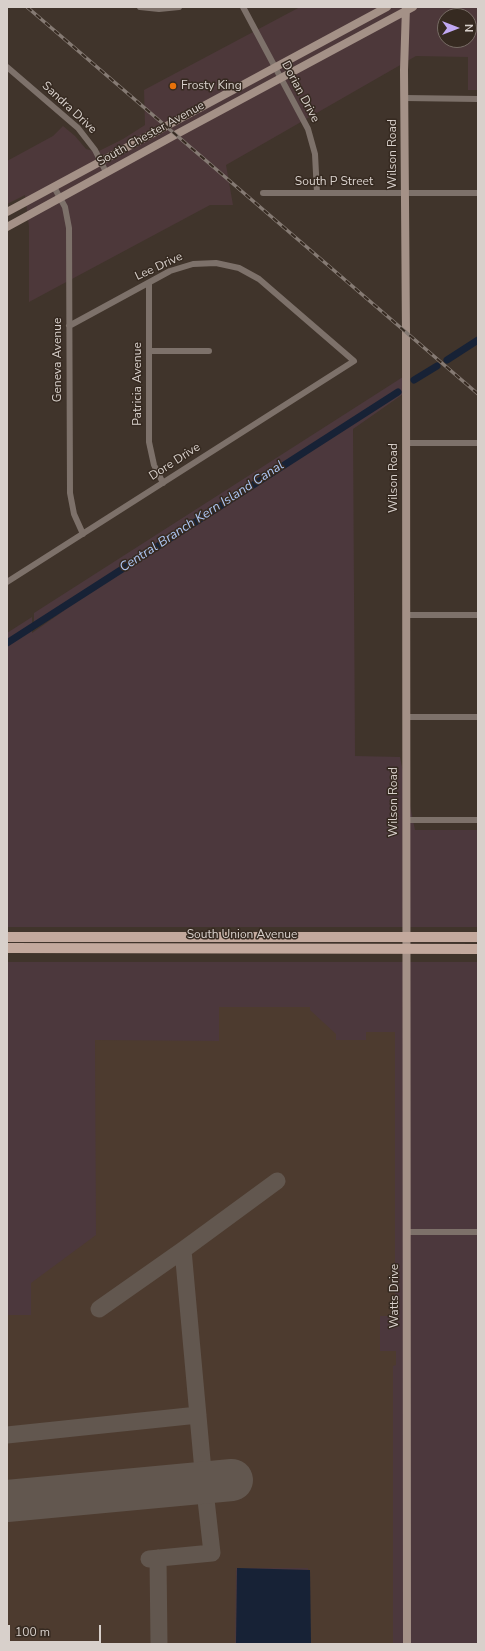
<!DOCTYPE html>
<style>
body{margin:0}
#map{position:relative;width:485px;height:1651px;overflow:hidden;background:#40342b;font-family:"Nunito Sans",sans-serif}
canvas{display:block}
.frame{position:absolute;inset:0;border:8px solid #d8d0cb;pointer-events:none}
.north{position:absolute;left:437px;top:8px;width:40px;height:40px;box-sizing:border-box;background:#362a21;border:1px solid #776c65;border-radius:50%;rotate:90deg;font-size:11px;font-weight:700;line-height:16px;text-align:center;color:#d8d0cb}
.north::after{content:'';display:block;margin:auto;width:14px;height:18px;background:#c1a8f3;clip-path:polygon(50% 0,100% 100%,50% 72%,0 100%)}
.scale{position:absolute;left:8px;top:1625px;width:93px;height:18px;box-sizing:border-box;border:2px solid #d8d0cb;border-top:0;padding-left:5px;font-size:12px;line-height:14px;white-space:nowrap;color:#d8d0cb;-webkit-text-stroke:3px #362a21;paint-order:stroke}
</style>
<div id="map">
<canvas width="485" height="1651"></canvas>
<div class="frame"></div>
<div class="north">N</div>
<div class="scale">100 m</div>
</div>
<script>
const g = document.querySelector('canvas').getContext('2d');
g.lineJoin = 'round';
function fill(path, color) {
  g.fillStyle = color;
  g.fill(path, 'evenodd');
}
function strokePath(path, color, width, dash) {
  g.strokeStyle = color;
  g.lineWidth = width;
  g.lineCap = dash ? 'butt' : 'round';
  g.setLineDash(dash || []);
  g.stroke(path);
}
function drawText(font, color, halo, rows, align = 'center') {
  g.font = font + ' "Nunito Sans",sans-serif';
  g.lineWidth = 3;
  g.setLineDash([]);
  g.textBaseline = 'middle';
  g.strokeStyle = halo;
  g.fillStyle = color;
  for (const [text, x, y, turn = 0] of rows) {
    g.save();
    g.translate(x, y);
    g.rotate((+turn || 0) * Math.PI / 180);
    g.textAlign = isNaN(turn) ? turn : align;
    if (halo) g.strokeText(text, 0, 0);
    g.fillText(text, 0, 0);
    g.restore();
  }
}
const commercial = new Path2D(`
 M 300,7 L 478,7 L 478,90 L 468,90 L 468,57 L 416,56 L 226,165 L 233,205 L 210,205 L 29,302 L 29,227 L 25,195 L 7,204 L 7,161 L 53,136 L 63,126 L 75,136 L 86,149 L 97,152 L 123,139 L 145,125 L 144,90 ZM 445,16 L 469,16 L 469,40 L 445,40 Z`);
const industrial = new Path2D(`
 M 406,375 L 406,392 L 353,429 L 355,756 L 400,757 L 415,830 L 478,830 L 478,927 L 7,927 L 7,633 L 32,617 L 32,633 L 65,610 L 34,629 L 34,613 Z
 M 7,962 L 478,962 L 478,1644 L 7,1644 Z`);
const built = new Path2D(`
 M 219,1007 L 310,1007 L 310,1010 L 336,1034 L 336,1040 L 366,1040 L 366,1032 L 395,1032 L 395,1316 L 380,1316 L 380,1351 L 396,1351 L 396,1365 L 393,1366 L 393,1644 L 308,1644 L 308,1568 L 236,1568 L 235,1644 L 7,1644 L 7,1315 L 31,1315 L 31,1283 L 96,1235 L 95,1040 L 219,1041 Z`);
const water = new Path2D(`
 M 237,1568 L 310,1570 L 311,1644 L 236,1644 Z`);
const canal = new Path2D(`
 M 447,360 L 478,340
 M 414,380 L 437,366
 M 7,643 L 398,392`);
const taxiway = new Path2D(`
 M 99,1309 L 183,1250 L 277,1181
 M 7,1435 L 198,1415
 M 158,1558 L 159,1644
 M 149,1559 L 212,1553 L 204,1482 L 183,1250`);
const runway = new Path2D(`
 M 7,1501 L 232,1480`);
const street = new Path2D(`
 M 140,7 L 159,9 L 179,7
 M 243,7 L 308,129 L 315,154 L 317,193
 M 7,67 L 78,128 L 95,150 L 106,172
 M 405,98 L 478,99
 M 54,187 L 65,207 L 69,228 L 70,493 L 74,514 L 83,534
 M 263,193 L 478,193
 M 149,283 L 149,442 L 154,465 L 163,483
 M 149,351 L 209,351
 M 406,443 L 478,443
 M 7,582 L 354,361 L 259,279 L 239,268 L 216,263 L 193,264 L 170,271 L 69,326
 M 406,615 L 478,615
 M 406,717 L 478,717
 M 406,820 L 478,820
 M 407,1232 L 478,1232`);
const secondary = new Path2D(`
 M 406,7 L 404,70 L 406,333 L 407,1644
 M 7,212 L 387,7
 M 7,227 L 175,135 L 413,7`);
const primary = new Path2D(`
 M 7,937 L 478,937
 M 7,948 L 478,949`);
const rail = new Path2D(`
 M 27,7 L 478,394`);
const markers = [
 [173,86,4,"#e8710a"]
];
const poiNames = [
 ["Frosty King",181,86]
];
const streetNames = [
 ["Dorian Drive",300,92,62],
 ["Sandra Drive",69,108,43],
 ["South Chester Avenue",151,134,-29],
 ["Wilson Road",393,154,-90],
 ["South P Street",334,182],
 ["Lee Drive",159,267,-25],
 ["Geneva Avenue",58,360,-90],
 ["Patricia Avenue",138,384,-90],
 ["Dore Drive",175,462,-33],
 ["Wilson Road",394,478,-90],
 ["Wilson Road",394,802,-90],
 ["South Union Avenue",242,935],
 ["Watts Drive",395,1296,-90]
];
const waterNames = [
 ["Central Branch Kern Island Canal",202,517,-33]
];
fill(commercial, '#4d383a');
fill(industrial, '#4c383d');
fill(built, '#4d3b2f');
fill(water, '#172236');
strokePath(canal, '#172236', 7);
strokePath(taxiway, '#62574f', 17);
strokePath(runway, '#62574f', 42);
strokePath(street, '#7d716a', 6);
strokePath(secondary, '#a49187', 8);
strokePath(primary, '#c3a99d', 10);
strokePath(rail, '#857a73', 3.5);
strokePath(rail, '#362a21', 2, [6]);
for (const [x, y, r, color] of markers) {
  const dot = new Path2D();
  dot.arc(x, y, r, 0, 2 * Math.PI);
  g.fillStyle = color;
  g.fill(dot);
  strokePath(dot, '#362a21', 1.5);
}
drawText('12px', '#d8d0cb', '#362a21', poiNames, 'left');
drawText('12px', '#d8d0cb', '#362a21', streetNames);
drawText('italic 13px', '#adc6f4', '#362a21', waterNames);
</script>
